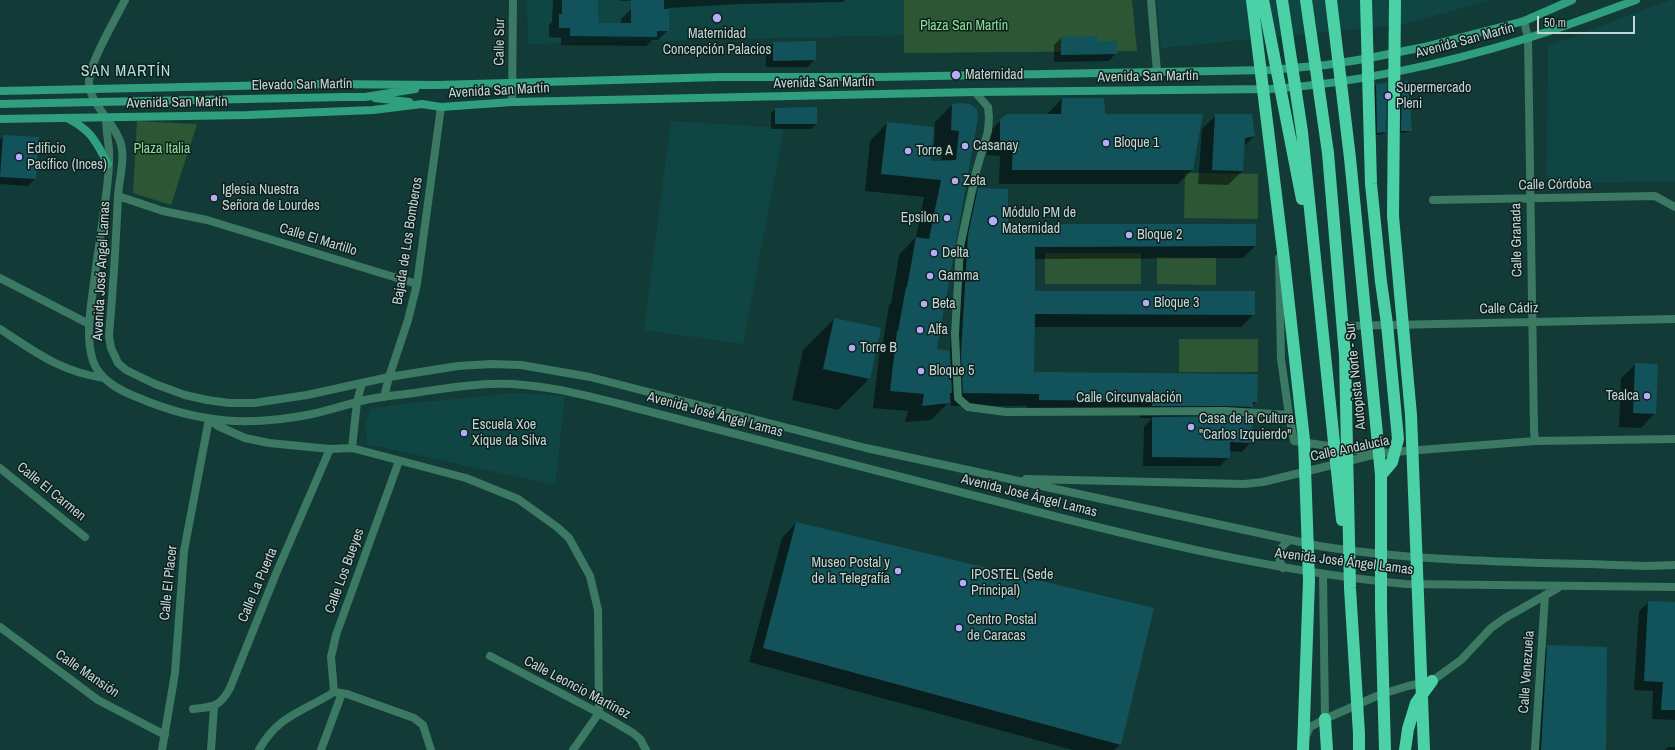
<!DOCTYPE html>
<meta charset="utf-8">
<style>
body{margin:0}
#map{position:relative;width:1675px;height:750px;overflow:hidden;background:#123b38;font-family:"Archivo Narrow",sans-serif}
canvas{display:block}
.scale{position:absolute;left:1537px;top:16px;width:98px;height:18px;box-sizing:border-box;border:2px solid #c2d7d4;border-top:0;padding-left:5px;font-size:12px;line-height:14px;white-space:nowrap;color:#c2d7d4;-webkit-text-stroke:3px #0e1f1d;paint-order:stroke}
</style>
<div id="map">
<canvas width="1675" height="750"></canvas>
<div class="scale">50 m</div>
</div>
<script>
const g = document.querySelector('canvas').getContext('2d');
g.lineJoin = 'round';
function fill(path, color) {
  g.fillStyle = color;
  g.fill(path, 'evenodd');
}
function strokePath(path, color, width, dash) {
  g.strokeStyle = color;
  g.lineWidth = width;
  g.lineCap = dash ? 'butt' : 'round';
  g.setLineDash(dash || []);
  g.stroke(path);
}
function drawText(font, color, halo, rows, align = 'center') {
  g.font = font + ' "Archivo Narrow",sans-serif';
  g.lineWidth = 3;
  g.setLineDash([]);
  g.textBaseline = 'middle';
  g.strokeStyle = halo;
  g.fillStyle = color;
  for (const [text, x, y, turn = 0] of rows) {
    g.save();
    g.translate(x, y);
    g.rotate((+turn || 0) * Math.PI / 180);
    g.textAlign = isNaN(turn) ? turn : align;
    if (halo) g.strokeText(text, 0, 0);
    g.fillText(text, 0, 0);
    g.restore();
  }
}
const built = new Path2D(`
 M 527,0 L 905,0 L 907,35 L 528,44 Z
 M 1157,0 L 1490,0 L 1405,24 L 1161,48 Z
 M 1670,0 L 1675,0 L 1675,181 L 1547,184 L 1548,46 Z
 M 671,121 L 784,128 L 743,344 L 644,330 Z
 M 515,393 L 565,396 L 555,485 L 367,444 L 366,422 L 371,410 L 393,405 Z`);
const green = new Path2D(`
 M 904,0 L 1132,0 L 1137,51 L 904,53 Z
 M 137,121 L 197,124 L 171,205 L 133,193 Z
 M 1185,173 L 1258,174 L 1258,219 L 1184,218 Z
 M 1045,253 L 1141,253 L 1141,284 L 1045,284 Z
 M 1157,257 L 1216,258 L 1216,285 L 1157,284 Z
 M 1179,339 L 1258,339 L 1258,372 L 1179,372 Z`);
const shadow = new Path2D(`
 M 553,0 L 597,0 L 597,24 L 621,24 L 621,19 L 631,9 L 664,10 L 664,0 L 845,0 L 843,2 L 741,4 L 668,8 L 668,30 L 658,40 L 652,40 L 646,46 L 561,45 L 561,38 L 549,37 L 549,25 L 552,22 Z
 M 621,0 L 646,0 L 621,1 Z
 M 1097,37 L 1096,42 L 1116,53 L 1109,61 L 1054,62 L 1054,45 L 1061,38 Z
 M 773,43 L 815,59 L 808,67 L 766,67 L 766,50 Z
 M 1402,83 L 1411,130 L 1409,132 L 1400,133 L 1400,85 Z
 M 1376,85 L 1385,132 L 1383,134 L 1375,135 L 1374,87 Z
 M 1062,99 L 1192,170 L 1178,184 L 999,184 L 1000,156 L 987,155 L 987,134 L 1001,120 L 1048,115 L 1048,113 Z
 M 952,105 L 969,105 L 936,350 L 950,352 L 956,248 L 966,202 L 979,189 L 1007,225 L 1255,246 L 1243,258 L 1034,259 L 1034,292 L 1254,314 L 1241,327 L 1034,327 L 1033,373 L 1256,402 L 1241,418 L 1251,442 L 1242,452 L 1229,451 L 1229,457 L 1220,466 L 1143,466 L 1144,427 L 1152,418 L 1140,418 L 1140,413 L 1027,412 L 1027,406 L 951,406 L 950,394 L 949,394 L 949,402 L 931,420 L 905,422 L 908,411 L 873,408 L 880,349 L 882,348 L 889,305 L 891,304 L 899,255 L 916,237 L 924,197 L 865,191 L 870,141 L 887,123 L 930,162 L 941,162 L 942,148 L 934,147 L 935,122 Z
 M 776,109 L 816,124 L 811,129 L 771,129 L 771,113 Z
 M 1216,115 L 1254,136 L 1244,146 L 1242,171 L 1228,185 L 1198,184 L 1202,129 Z
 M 4,136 L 35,179 L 28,186 L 0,184 L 0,139 Z
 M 834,319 L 869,379 L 838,410 L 792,400 L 803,350 Z
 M 1636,364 L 1655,413 L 1641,428 L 1619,427 L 1621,378 Z
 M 796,523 L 1120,745 L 1114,750 L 1073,750 L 749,662 L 782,538 Z
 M 1649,602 L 1675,603 L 1675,720 L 1652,719 L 1653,691 L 1634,690 L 1639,611 Z
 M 1548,646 L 1605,750 L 1532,750 L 1538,656 Z
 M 1668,747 L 1675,747 L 1675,750 L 1665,750 Z`);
const building = new Path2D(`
 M 562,0 L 598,0 L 598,23 L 631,23 L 631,0 L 664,0 L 664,9 L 669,9 L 669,31 L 657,31 L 657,37 L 570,36 L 570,28 L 559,28 L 559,14 L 562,14 Z
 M 1098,36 L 1097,41 L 1117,41 L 1117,54 L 1061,55 L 1061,37 Z
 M 816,41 L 816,60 L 773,61 L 773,42 Z
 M 1408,81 L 1412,131 L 1401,131 L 1402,82 Z
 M 1387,83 L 1386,132 L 1377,133 L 1376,84 Z
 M 1062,98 L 1104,98 L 1105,114 L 1203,114 L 1193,170 L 1012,170 L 1013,143 L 1000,141 L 1000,119 L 1008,114 L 1061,114 Z
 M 961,103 L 970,104 L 977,109 L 978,118 L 937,349 L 950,351 L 952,393 L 950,393 L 950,403 L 922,406 L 924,394 L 890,391 L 897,331 L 898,331 L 906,287 L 907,287 L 916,237 L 929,239 L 941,180 L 881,174 L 887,122 L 934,127 L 931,161 L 956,160 L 959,131 L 951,130 L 952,104 Z
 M 817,107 L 817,124 L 775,124 L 775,108 Z
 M 1215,114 L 1252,114 L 1255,136 L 1245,138 L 1243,171 L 1212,170 Z
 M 3,135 L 39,137 L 36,179 L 0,177 Z
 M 978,188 L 1008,189 L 1008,224 L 1256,224 L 1256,246 L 1035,247 L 1035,291 L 1255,291 L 1255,315 L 1035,314 L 1034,372 L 1258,374 L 1257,402 L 1253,402 L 1253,407 L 1226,406 L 1152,406 L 1152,401 L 1039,400 L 1039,394 L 963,393 L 961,353 L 968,235 Z
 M 834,318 L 881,328 L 870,379 L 823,369 Z
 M 1635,363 L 1658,364 L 1656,414 L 1633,413 Z
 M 1226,416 L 1253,418 L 1252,443 L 1230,442 L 1230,458 L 1152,457 L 1152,417 Z
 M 796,522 L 1154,608 L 1121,745 L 763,648 Z
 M 1648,601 L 1675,602 L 1675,710 L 1661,710 L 1663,682 L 1644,681 Z
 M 1547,645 L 1607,647 L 1606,750 L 1541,750 Z`);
const minor = new Path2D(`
 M 125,0 C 115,20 91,60 89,80 C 87,102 116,123 121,144 C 125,161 119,179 118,196 C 116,243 113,289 109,336 L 111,348 L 118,363 L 126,370 L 155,384 L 185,395 L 207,400 L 229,403 L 254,403 L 307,395 L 389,377 L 458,366 L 492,364 L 521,365 L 590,377 L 866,448 L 1319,546 C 1426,563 1536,562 1645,566 L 1675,565
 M 1151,0 L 1157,72
 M 1524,21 L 1528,38 L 1534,430 L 1535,441
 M 975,92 L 988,107 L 989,117 L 988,131 L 976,172 L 960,247 L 955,334 L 958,398 L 968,407 L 1006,412 L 1226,411 L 1289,415 L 1281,359 L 1279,258
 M 512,102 L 513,0
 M 106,118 C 106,129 108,139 109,150 C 110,169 107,190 104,210 C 101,234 97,258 94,282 C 91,307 85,336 93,361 C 100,381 121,391 139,398 C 198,423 249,427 312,414 C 331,410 350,403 370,399 C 385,396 399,395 414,393 C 439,389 464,385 490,384 C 535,382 581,394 624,405 C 752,438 879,472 1007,504 C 1138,538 1270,571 1406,584 L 1675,587
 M 118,196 L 163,211 L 207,220 L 417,284
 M 1433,200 L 1655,196 L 1675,207
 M 0,278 L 89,324
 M 1344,326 L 1675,319
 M 0,329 C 35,352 61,372 104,378
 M 384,397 L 389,377 L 408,320 L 417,284 L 441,107
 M 1289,415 L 1294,441 L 1377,453
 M 352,448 L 357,402 L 362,383
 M 0,468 L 85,537
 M 1026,479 L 1244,484 L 1263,482 L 1381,453 L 1535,441 L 1675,439
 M 1283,568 C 1276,556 1279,547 1290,540
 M 1323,574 L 1325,719
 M 0,627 L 98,700 L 165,735
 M 490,656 L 599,713 L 633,733 L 640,739 L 646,750
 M 334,692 L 331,657 L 336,635 L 399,461
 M 334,692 L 347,694 L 414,718 L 423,725 L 431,750
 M 193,709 C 213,707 220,707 230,688 L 275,576 L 330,449
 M 1305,738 L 1310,727 L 1325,719 L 1379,695 L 1408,686 L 1432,681 L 1461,660 L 1491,628 L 1505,618 L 1558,588
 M 162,750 L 175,673 L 184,551 L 209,419 L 218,426 L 245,438 L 269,443 L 330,449 L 352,448 L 466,478 L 518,499 L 557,527 L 569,538 L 590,576 L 598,610 L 599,713 L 573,750
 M 211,750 L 214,707
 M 259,750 C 278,715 303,712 334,692
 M 321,750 L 342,693
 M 1535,750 L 1545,595`);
const secondary = new Path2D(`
 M 0,91 L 325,84 L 437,85 L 720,77 L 878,77 L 1270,70 L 1326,65 L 1364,59 L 1424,47 L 1524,21 L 1572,0
 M 345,97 L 365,97 L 415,89
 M 375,98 L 409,102
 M 67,118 C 92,131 95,140 108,164
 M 0,119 L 247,115 L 373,110 L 422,104 L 441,107 L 512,102 L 975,92 L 1271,89 C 1358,83 1444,64 1528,38 C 1565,27 1600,13 1636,0`);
const motorway = new Path2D(`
 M 1325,719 L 1327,750
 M 1359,750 L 1359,734
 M 1405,750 L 1408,729 L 1416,703 L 1432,681`);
const secondaryBridge = new Path2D(`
 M 0,104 L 345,97`);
const motorwayBridge = new Path2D(`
 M 1252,0 L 1284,260 L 1304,440 L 1309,580 L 1303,750
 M 1263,0 L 1302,199
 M 1282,0 L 1302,132 L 1342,520
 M 1306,0 L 1328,153 L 1345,356 L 1350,588 L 1359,734
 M 1331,0 L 1350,158 L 1381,475 L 1381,608 L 1385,750
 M 1366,0 L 1371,184 L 1381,282 L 1387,324 L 1398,439 L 1392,462 L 1381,475
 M 1395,0 L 1393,216 L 1411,415 L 1424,750`);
const markers = [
 [717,18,5,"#b5acf8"],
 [956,75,5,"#b5acf8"],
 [1388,96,4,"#b5acf8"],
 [1106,143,4,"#b5acf8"],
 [965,146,4,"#b5acf8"],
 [908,151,4,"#b5acf8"],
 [19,157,4,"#b5acf8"],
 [955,181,4,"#b5acf8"],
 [214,198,4,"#b5acf8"],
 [947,218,4,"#b5acf8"],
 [993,221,5,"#b5acf8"],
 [1129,235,4,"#b5acf8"],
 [934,253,4,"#b5acf8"],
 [930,276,4,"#b5acf8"],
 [1146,303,4,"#b5acf8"],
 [924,304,4,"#b5acf8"],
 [920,330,4,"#b5acf8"],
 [852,348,4,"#b5acf8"],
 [921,371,4,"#b5acf8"],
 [1647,396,4,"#b5acf8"],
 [1191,427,4,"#b5acf8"],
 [464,433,4,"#b5acf8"],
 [898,571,4,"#b5acf8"],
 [963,583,4,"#b5acf8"],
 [959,628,4,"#b5acf8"]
];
const parkNames = [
 ["Plaza San Martín",964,26],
 ["Plaza Italia",162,149]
];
const poiNames = [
 ["Maternidad",717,34,"center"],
 ["Concepción Palacios",717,50,"center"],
 ["Maternidad",965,75],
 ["Supermercado",1396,88],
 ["Pleni",1396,104],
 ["Bloque 1",1114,143],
 ["Casanay",973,146],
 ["Edificio",27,149],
 ["Pacífico (Inces)",27,165],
 ["Torre A",916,151],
 ["Zeta",963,181],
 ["Iglesia Nuestra",222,190],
 ["Señora de Lourdes",222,206],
 ["Módulo PM de",1002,213],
 ["Maternidad",1002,229],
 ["Epsilon",939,218,"right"],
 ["Bloque 2",1137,235],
 ["Delta",942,253],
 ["Gamma",938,276],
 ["Bloque 3",1154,303],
 ["Beta",932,304],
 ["Alfa",928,330],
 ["Torre B",860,348],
 ["Bloque 5",929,371],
 ["Tealca",1639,396,"right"],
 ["Casa de la Cultura",1199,419],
 ["\"Carlos Izquierdo\"",1199,435],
 ["Escuela Xoe",472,425],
 ["Xique da Silva",472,441],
 ["Museo Postal y",890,563,"right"],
 ["de la Telegrafía",890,579,"right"],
 ["IPOSTEL (Sede",971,575],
 ["Principal)",971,591],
 ["Centro Postal",967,620],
 ["de Caracas",967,636]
];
const streetNames = [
 ["Avenida San Martín",1465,41,-15],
 ["Calle Sur",500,42,-89],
 ["Avenida San Martín",1148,77,-1],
 ["Avenida San Martín",824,83,-1],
 ["Elevado San Martín",302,85,-1],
 ["Avenida San Martín",499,91,-3],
 ["Avenida San Martín",177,103,-1],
 ["Calle Córdoba",1555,185,-1],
 ["Calle El Martillo",318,240,17],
 ["Calle Granada",1517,240,-91],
 ["Bajada de Los Bomberos",408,241,-81],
 ["Avenida José Angel Lamas",102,271,-87],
 ["Calle Cádiz",1509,309,-1],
 ["Autopista Norte - Sur",1356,376,-96],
 ["Calle Circunvalación",1129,398],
 ["Avenida José Ángel Lamas",715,415,15],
 ["Calle Andalucía",1350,449,-12],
 ["Calle El Carmen",51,492,39],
 ["Avenida José Ángel Lamas",1029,496,14],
 ["Avenida José Ángel Lamas",1344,562,7],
 ["Calle Los Bueyes",345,571,-70],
 ["Calle El Placer",169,583,-84],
 ["Calle La Puerta",258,585,-67],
 ["Calle Venezuela",1527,672,-86],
 ["Calle Mansión",87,674,34],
 ["Calle Leoncio Martínez",577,688,28]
];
const quarterNames = [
 ["SAN MARTÍN",126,72]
];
fill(built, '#0f4643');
fill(green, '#2d5734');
fill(shadow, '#0007');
fill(building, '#12535b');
strokePath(minor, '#3b7963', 8);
strokePath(secondary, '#309f7d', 8);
strokePath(motorway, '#4cd1a6', 12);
strokePath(secondaryBridge, '#309f7d', 8);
strokePath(motorwayBridge, '#4cd1a6', 12);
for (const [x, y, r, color] of markers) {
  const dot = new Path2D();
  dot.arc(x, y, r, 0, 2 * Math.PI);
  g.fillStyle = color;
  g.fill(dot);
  strokePath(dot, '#0e1f1d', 1.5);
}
drawText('14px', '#89e196', '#0e1f1d', parkNames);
drawText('14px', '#c2d7d4', '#0e1f1d', poiNames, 'left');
drawText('14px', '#c2d7d4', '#0e1f1d', streetNames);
g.letterSpacing = '1px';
drawText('16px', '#b4e0db', '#0e1f1d', quarterNames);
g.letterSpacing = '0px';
</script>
